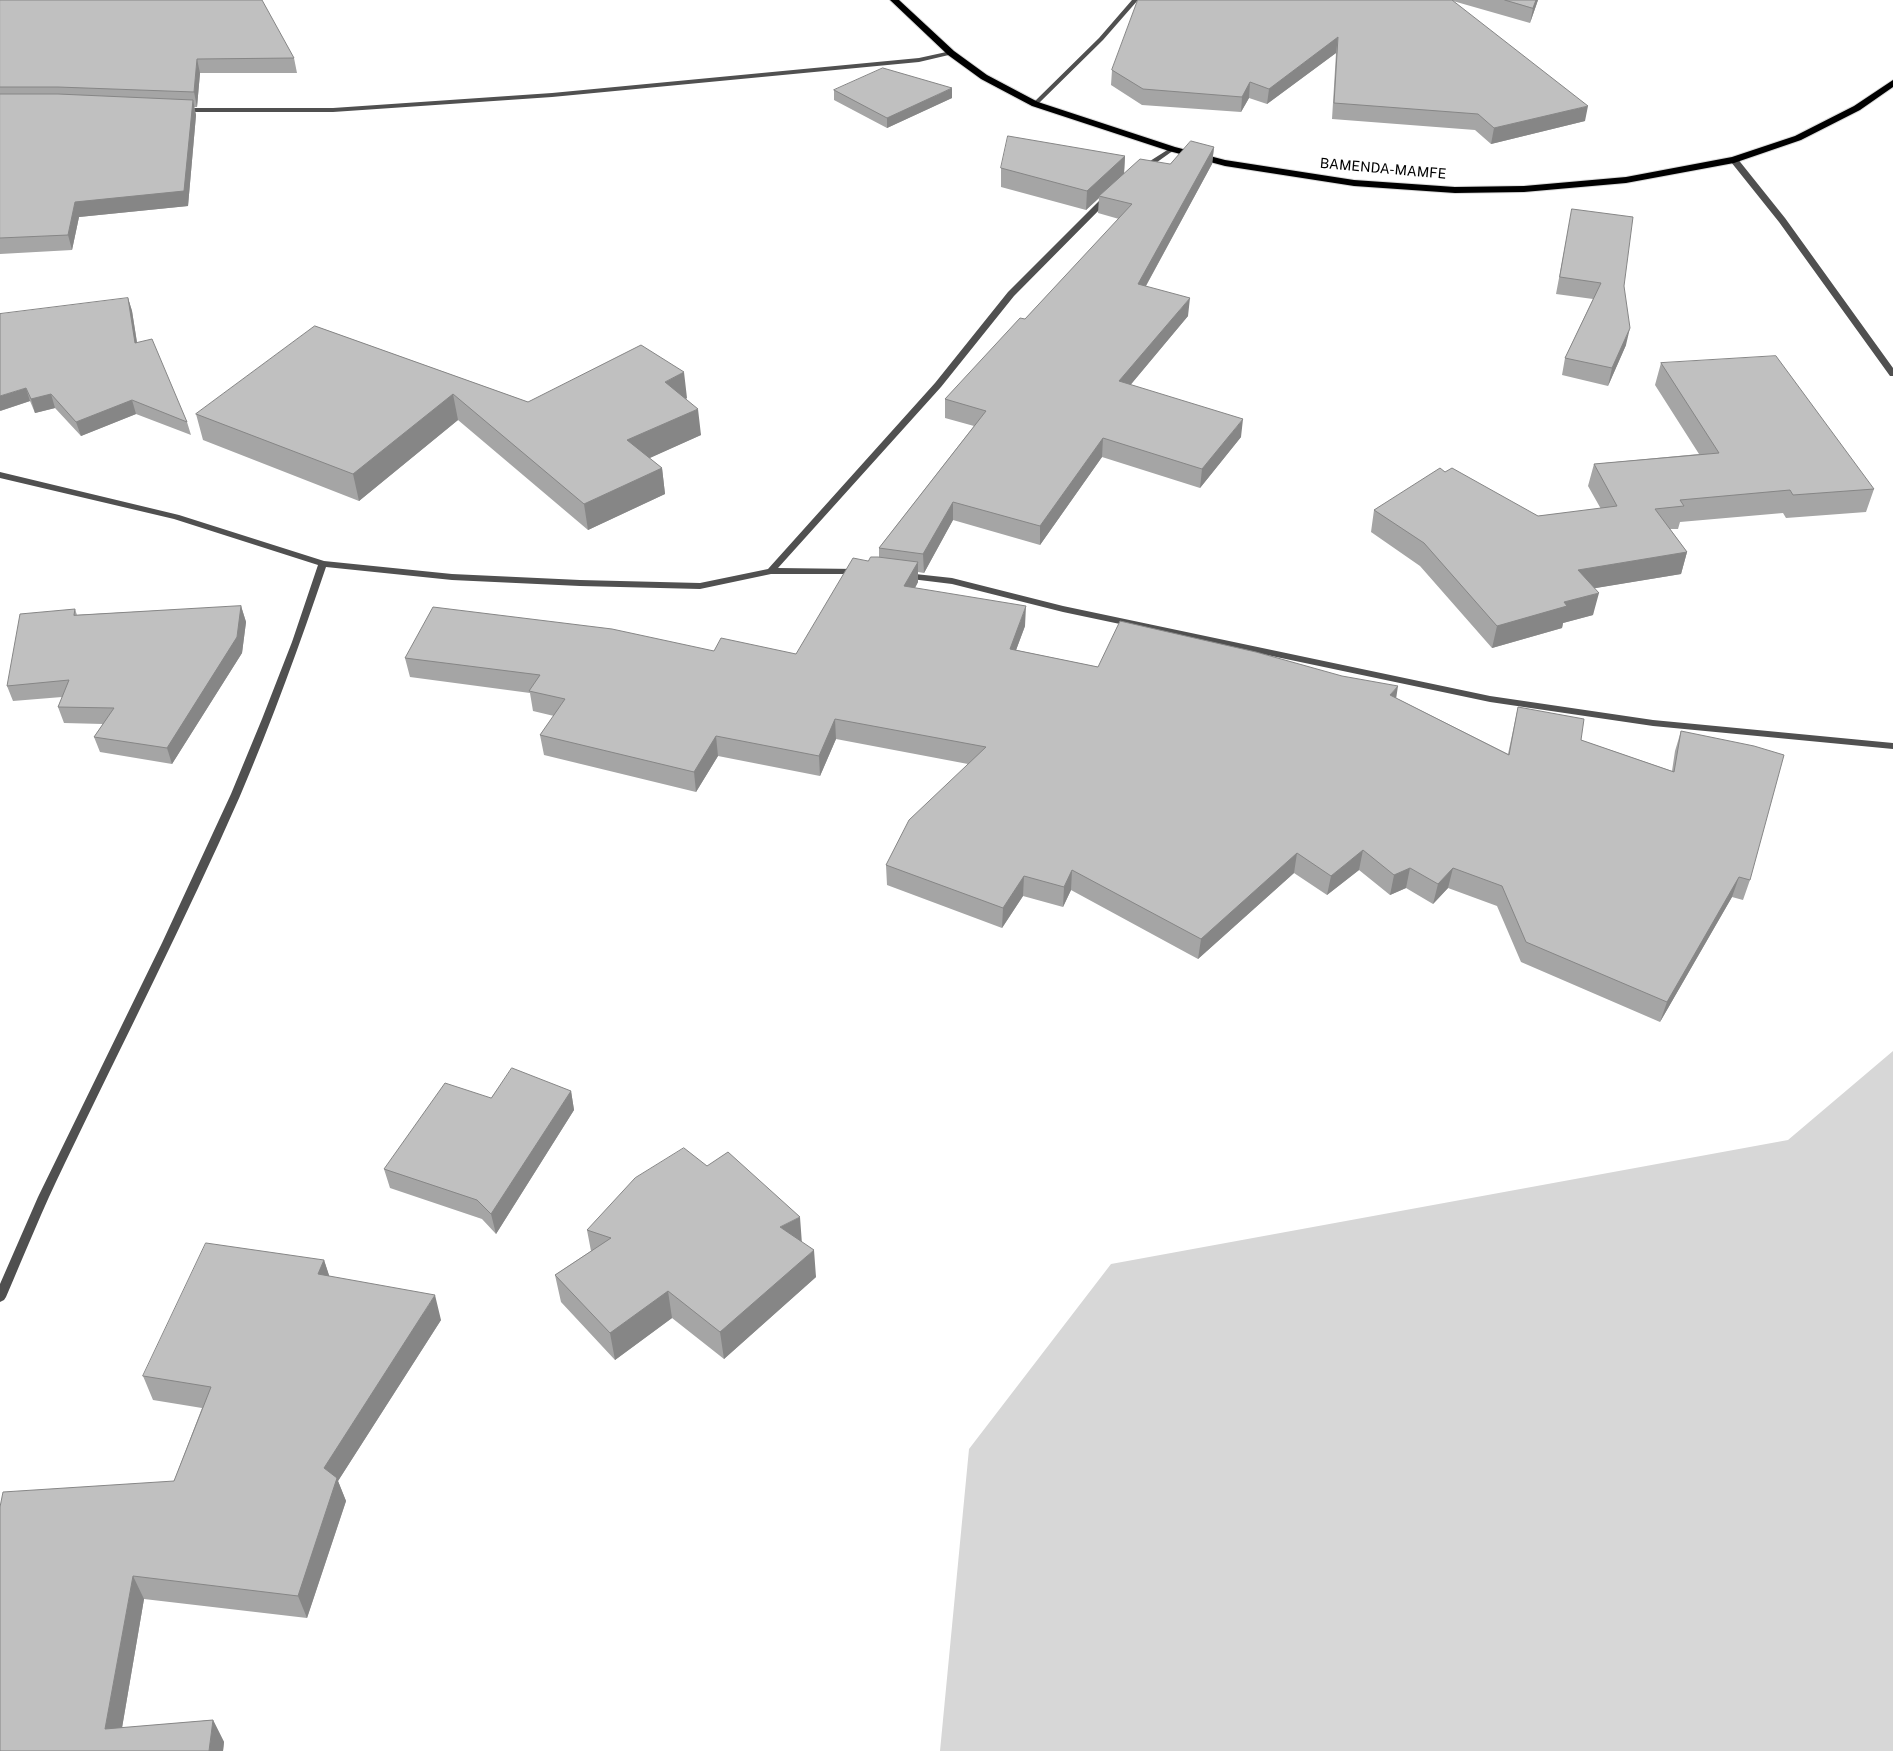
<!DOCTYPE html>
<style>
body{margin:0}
canvas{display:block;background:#fff}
</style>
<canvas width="1893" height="1751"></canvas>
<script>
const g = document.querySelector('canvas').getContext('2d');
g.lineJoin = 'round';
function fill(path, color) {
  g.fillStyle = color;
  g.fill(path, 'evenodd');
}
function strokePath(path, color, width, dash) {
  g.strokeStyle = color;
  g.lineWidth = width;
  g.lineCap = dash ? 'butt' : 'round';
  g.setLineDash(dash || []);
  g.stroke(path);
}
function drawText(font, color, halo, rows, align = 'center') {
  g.font = font + ' "Public Sans",sans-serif';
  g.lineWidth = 4;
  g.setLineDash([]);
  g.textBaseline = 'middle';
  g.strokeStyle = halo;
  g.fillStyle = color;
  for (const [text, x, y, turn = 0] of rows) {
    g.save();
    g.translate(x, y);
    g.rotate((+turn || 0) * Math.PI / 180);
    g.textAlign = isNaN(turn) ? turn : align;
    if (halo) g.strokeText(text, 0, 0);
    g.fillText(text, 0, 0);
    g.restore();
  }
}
const green = new Path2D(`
 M 1893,1051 L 1893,1751 L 940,1751 L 969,1449 L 1111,1264 L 1788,1140 Z`);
const minor = new Path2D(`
 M 1132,0 L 1138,0 L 1103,40 L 1037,105 L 1033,105 L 1033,103 L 1099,38 Z
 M 951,51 L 954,53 L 953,54 L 919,62 L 552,97 L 333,112 L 183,112 L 180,110 L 183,108 L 333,108 L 552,93 L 919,58 Z
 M 1172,147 L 1176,149 L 1174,150 L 1146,170 L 1139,168 Z
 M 1731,158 L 1737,158 L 1785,218 L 1893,368 L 1893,376 L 1890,376 L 1779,222 L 1731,162 Z
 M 1104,196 L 1111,198 L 1014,296 L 941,387 L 778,568 L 857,569 L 860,570 L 861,572 L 860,574 L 771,574 L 700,589 L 580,586 L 452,580 L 326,567 C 300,644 272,721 240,796 C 185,921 123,1042 64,1165 C 43,1208 25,1253 6,1297 L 4,1300 L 0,1302 L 0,1284 L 38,1197 L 162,943 L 231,794 L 262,719 L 292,642 L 318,565 L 174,519 L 0,478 L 0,472 L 179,515 L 324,561 L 452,574 L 580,580 L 700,583 L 768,569 L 935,383 L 1008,292 Z
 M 906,573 L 952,578 L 1063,606 L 1490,696 L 1653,720 L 1893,743 L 1893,749 L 1653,726 L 1490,702 L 1063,612 L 952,584 L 903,578 L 902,576 L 903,574 Z`);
const trunk = new Path2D(`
 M 890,0 L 899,0 L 954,51 L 987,75 L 1038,102 L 1175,147 L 1225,160 L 1354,180 L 1455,187 L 1524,186 L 1626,177 L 1732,157 L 1795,136 L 1854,106 L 1893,80 L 1893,87 L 1860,110 L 1801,140 L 1734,163 L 1626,183 L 1524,192 L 1455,193 L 1354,186 L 1225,166 L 1169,151 L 1032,106 L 981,79 L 948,55 Z`);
const wall = new Path2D(`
 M 0,0 L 294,58 L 297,73 L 200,73 L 197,107 L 194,107 L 196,115 L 188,206 L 79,217 L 72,250 L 0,254 Z
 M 1138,0 L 1538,0 L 1530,23 L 1453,1 L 1585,121 L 1491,144 L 1475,130 L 1332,119 L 1336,53 L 1267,104 L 1249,98 L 1241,112 L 1142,105 L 1111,85 L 1112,70 Z
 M 834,90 L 952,98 L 887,128 L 834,100 Z
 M 1214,147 L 1212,164 L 1146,286 L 1188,316 L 1130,385 L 1241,437 L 1200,488 L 1102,457 L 1040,545 L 953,520 L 924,573 L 918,572 L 918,582 L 915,588 L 1025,626 L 1016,650 L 1098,667 L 1396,698 L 1508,754 L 1518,707 L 1581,740 L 1672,771 L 1675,751 L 1681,731 L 1750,880 L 1743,900 L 1732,897 L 1660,1022 L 1521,962 L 1497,906 L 1448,888 L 1433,904 L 1406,888 L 1390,895 L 1359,870 L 1327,895 L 1294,873 L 1198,959 L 1071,890 L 1063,907 L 1023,896 L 1002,928 L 887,885 L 886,865 L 968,764 L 836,739 L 820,776 L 718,756 L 696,792 L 544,755 L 540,735 L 554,716 L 533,711 L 530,693 L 410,677 L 405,658 L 714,651 L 796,654 L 868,561 L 879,557 L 879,548 L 974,426 L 945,418 L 945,399 L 1025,319 L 1119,219 L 1098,213 L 1099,198 L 1086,210 L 1001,187 L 1001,168 L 1125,156 L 1124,173 L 1170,164 Z
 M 1572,209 L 1624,286 L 1626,345 L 1608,386 L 1562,375 L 1565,358 L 1593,299 L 1556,294 Z
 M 128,298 L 132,311 L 137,342 L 187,422 L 191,435 L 136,414 L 81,436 L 55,408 L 35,413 L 30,401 L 0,411 Z
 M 315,326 L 528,402 L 687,398 L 686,399 L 701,435 L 649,458 L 662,468 L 665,494 L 588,530 L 458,420 L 359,501 L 203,440 L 196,414 Z
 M 1661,363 L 1874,489 L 1866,512 L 1786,518 L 1783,513 L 1680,522 L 1678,529 L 1670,529 L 1687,552 L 1681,574 L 1595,588 L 1593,615 L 1563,623 L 1562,628 L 1492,648 L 1420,566 L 1371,532 L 1374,510 L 1445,472 L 1538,516 L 1601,509 L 1588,486 L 1594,464 L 1699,454 L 1655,385 Z
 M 241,606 L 246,622 L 242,653 L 172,764 L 100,752 L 94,737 L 103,724 L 64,723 L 58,707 L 62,697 L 13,701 L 7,686 L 75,609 L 77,615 Z
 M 571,1091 L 574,1110 L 496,1234 L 482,1219 L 390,1188 L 384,1169 L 491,1098 Z
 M 587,1230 L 801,1241 L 816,1277 L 724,1359 L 672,1318 L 615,1360 L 561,1302 L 555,1275 L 591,1251 Z
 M 324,1260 L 329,1276 L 441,1320 L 338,1481 L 346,1501 L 307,1618 L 144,1599 L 122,1728 L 213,1720 L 224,1742 L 223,1751 L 0,1751 L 174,1481 L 202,1408 L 153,1400 L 143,1376 Z`);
const shadedWall = new Path2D(`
 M 1536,0 L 1538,0 L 1530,23 L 1533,8 Z
 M 1338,37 L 1336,53 L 1267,104 L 1269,89 Z
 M 197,59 L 200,73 L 197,107 L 194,92 Z
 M 1250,82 L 1249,98 L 1241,112 L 1242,97 Z
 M 952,88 L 952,98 L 887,128 L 887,118 Z
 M 193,100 L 196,115 L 188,206 L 79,217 L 72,250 L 68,235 L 75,202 Z
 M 1588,106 L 1585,121 L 1491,144 L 1494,128 Z
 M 1214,147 L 1212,164 L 1137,302 L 1138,284 Z
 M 1125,156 L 1124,174 L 1099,196 L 1099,198 L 1086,210 L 1087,191 Z
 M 128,298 L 132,311 L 139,356 L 135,343 Z
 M 1190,298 L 1188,316 L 1118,400 L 1119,381 Z
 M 1630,328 L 1626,345 L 1608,386 L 1612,368 Z
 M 684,372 L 687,398 L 668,409 L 665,382 Z
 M 26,388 L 30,401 L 0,411 L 0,396 Z
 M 51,394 L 55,408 L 35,413 L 31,399 Z
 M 453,394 L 458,420 L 359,501 L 353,474 Z
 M 132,400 L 136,414 L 81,436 L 76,422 Z
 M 698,409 L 701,435 L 630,467 L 627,440 Z
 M 1243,419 L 1241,437 L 1200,488 L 1202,469 Z
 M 1103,438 L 1102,457 L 1040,545 L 1040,526 Z
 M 662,468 L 665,494 L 588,530 L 584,504 Z
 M 953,502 L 953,520 L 924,573 L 923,554 Z
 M 1687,552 L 1681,574 L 1572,592 L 1578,570 Z
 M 918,562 L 918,582 L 905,606 L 904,586 Z
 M 1599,593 L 1593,615 L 1563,623 L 1562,628 L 1492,648 L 1497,626 L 1564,602 Z
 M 241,606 L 246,622 L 242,653 L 172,764 L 167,748 Z
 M 1026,606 L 1025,626 L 1009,669 L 1010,649 Z
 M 1398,686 L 1395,706 L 1390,695 Z
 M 835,719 L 836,739 L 820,776 L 819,756 Z
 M 716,736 L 718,756 L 696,792 L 694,772 Z
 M 1363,850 L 1359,870 L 1327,895 L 1331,876 Z
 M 1297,853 L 1294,873 L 1198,959 L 1201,939 Z
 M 1410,868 L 1406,888 L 1390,895 L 1394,875 Z
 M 1453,868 L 1448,888 L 1433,904 L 1438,884 Z
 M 1072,870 L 1071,890 L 1063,907 L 1064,887 Z
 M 1024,876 L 1023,896 L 1002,928 L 1003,908 Z
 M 1739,877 L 1732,897 L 1660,1022 L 1667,1002 Z
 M 571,1091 L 574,1110 L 496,1234 L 491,1214 Z
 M 800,1217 L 802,1244 L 780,1227 Z
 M 814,1250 L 816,1277 L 724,1359 L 720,1332 Z
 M 324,1260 L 332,1284 L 318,1274 Z
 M 668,1291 L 672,1318 L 615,1360 L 610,1333 Z
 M 435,1295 L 441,1320 L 338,1481 L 346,1501 L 307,1618 L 298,1596 L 324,1468 Z
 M 133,1576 L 144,1599 L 118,1751 L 105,1729 Z
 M 213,1720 L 224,1742 L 223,1751 L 209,1751 Z`);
const building = new Path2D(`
 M 0,0 L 262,0 L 294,58 L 197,59 L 194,92 L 58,87 L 0,87 Z
 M 1138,0 L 1452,0 L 1588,106 L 1494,128 L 1478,114 L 1334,103 L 1338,37 L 1269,89 L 1250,82 L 1242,97 L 1143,89 L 1112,70 Z
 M 1505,0 L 1536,0 L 1533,8 Z
 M 883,68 L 952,88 L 887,118 L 834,90 Z
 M 0,94 L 58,94 L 193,100 L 184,191 L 75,202 L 68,235 L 0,238 Z
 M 1008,136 L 1125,156 L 1087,191 L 1001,168 Z
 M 1191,141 L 1214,147 L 1138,284 L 1190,298 L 1119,381 L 1243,419 L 1202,469 L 1103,438 L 1040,526 L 953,502 L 923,554 L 879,548 L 986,411 L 945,399 L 1020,318 L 1025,319 L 1132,204 L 1099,196 L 1140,159 L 1170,164 Z
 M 1572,209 L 1633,217 L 1624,286 L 1630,328 L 1612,368 L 1565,358 L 1601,283 L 1560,277 Z
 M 128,298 L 135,343 L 152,339 L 187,422 L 132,400 L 76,422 L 51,394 L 31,399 L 26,388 L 0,396 L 0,314 Z
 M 315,326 L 528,402 L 641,345 L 684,372 L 665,382 L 698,409 L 627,440 L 662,468 L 584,504 L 453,394 L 353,474 L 196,414 Z
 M 1776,356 L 1874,489 L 1793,495 L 1790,490 L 1680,500 L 1684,506 L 1655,509 L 1687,552 L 1578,570 L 1599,593 L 1564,602 L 1567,606 L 1497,626 L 1424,543 L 1374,510 L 1440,468 L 1445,472 L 1452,468 L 1538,516 L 1617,506 L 1594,464 L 1719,453 L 1661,363 Z
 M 871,557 L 878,557 L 918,562 L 904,586 L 1026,606 L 1010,649 L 1098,667 L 1120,621 L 1256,652 L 1342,676 L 1398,686 L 1390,695 L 1509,755 L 1518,707 L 1584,719 L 1581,740 L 1674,772 L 1681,731 L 1754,746 L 1784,755 L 1750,880 L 1739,877 L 1667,1002 L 1526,942 L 1502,886 L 1453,868 L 1438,884 L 1410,868 L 1394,875 L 1363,850 L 1331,876 L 1297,853 L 1201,939 L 1072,870 L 1064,887 L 1024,876 L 1003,908 L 886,865 L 909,820 L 986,747 L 835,719 L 819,756 L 716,736 L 694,772 L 540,735 L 565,699 L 529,691 L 540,675 L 405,658 L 433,607 L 612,629 L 714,651 L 721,638 L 796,654 L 853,558 L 868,561 Z
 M 241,606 L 237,637 L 167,748 L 94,737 L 114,708 L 58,707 L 69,680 L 7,686 L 20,614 L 75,609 L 74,615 Z
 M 512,1068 L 571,1091 L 491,1214 L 477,1200 L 384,1169 L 445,1083 L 491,1098 Z
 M 684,1148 L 707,1166 L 728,1152 L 800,1217 L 780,1227 L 814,1250 L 720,1332 L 668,1291 L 610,1333 L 555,1275 L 611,1238 L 587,1230 L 635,1178 Z
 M 206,1243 L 324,1260 L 318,1274 L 435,1295 L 324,1468 L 337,1478 L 298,1596 L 133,1576 L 105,1729 L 213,1720 L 209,1751 L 0,1751 L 0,1507 L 3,1492 L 174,1481 L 211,1387 L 143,1376 Z`);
const farStreetnames = [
 ["BAMENDA-MAMFE",1383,169,5]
];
fill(green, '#d7d7d7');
strokePath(trunk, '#dbdbdb', 2);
fill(minor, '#505050');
fill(trunk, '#000');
fill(wall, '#a5a5a5');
fill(shadedWall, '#868686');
fill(building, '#c0c0c0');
strokePath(building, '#868686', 1);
drawText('14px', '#000', '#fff', farStreetnames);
</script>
